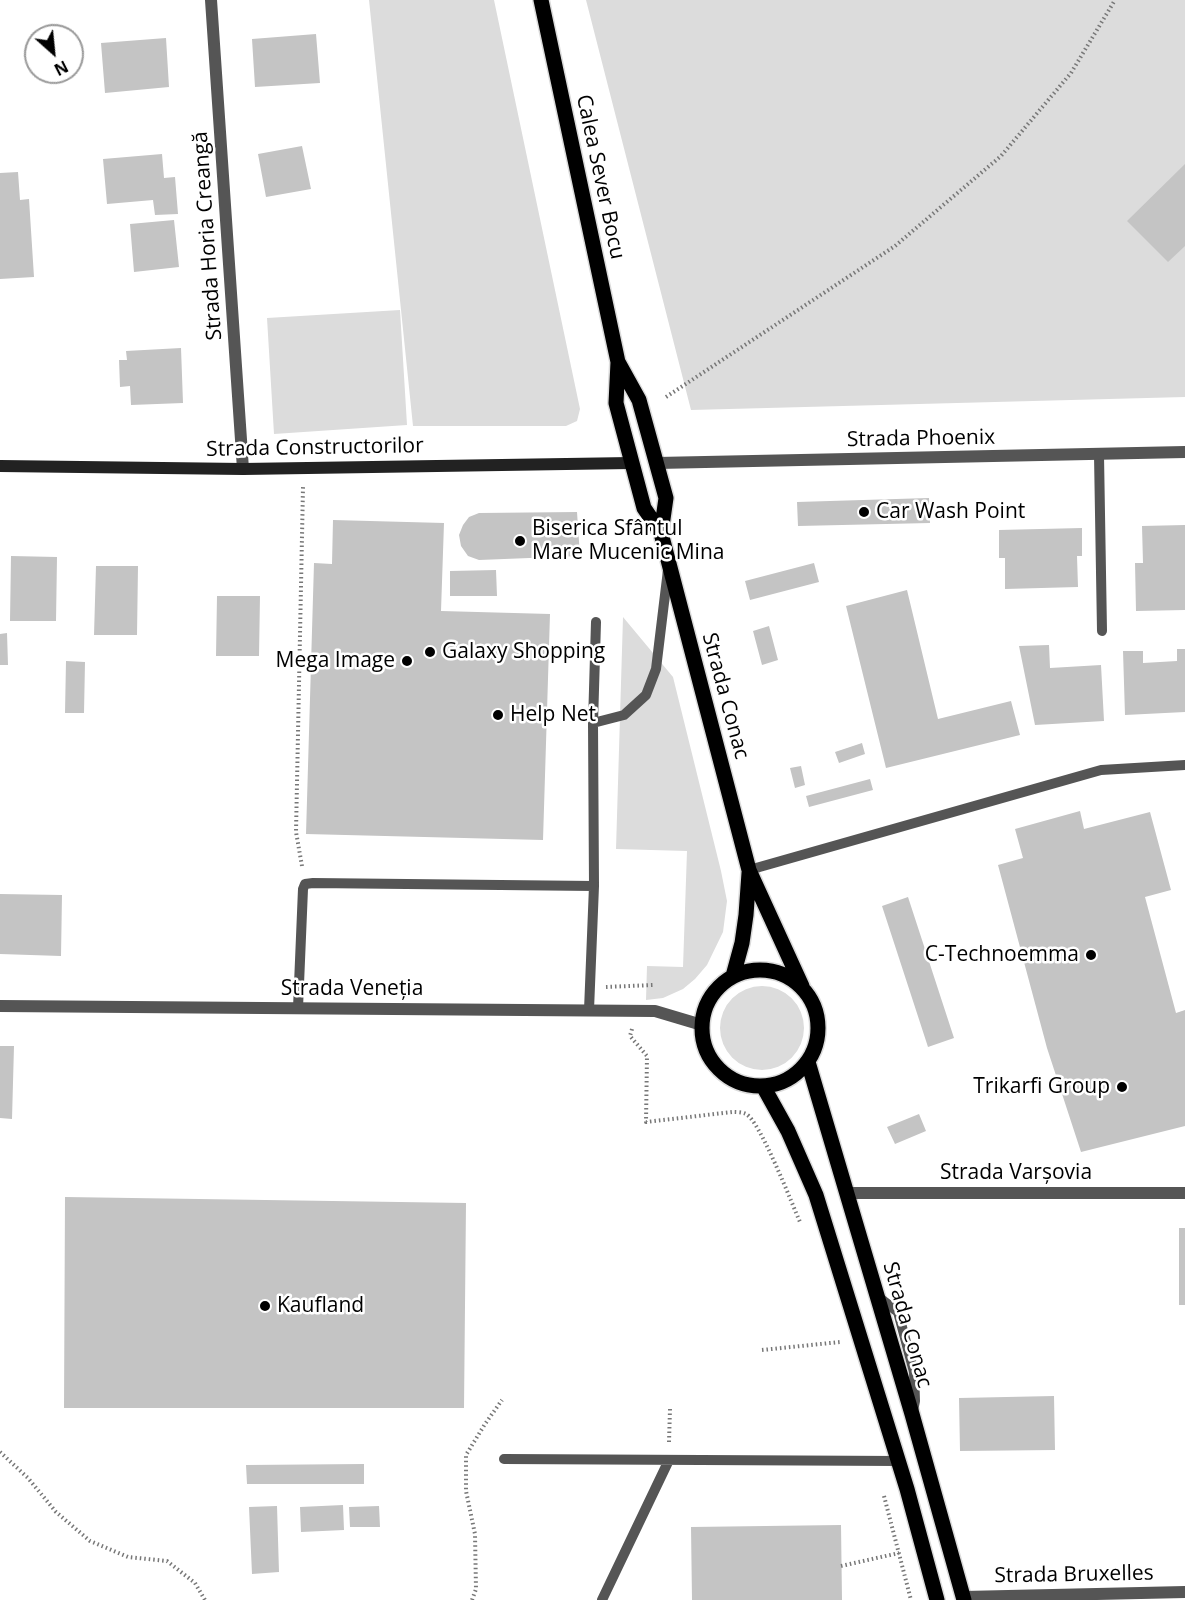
<!DOCTYPE html>
<meta charset="utf-8">
<style>
body{margin:0}
#map{position:relative;width:1185px;height:1600px;overflow:hidden;background:#fff;font-family:"Open Sans",sans-serif}
canvas{display:block}
.north{position:absolute;left:24px;top:24px;width:60px;height:60px;box-sizing:border-box;background:#fff;border:2px solid #999;border-radius:50%;rotate:153deg;font-size:16px;font-weight:700;line-height:24px;text-align:center;color:#000}
.north::after{content:'';display:block;margin:auto;width:21px;height:27px;background:#000;clip-path:polygon(50% 0,100% 100%,50% 72%,0 100%)}
</style>
<div id="map">
<canvas width="1185" height="1600"></canvas>
<div class="north">N</div>
</div>
<script>
const g = document.querySelector('canvas').getContext('2d');
g.lineJoin = 'round';
function fill(path, color) {
  g.fillStyle = color;
  g.fill(path, 'evenodd');
}
function strokePath(path, color, width, dash) {
  g.strokeStyle = color;
  g.lineWidth = width;
  g.lineCap = dash ? 'butt' : 'round';
  g.setLineDash(dash || []);
  g.stroke(path);
}
function drawText(font, color, halo, rows, align = 'center') {
  g.font = font + ' "Open Sans",sans-serif';
  g.lineWidth = 5;
  g.setLineDash([]);
  g.textBaseline = 'middle';
  g.strokeStyle = halo;
  g.fillStyle = color;
  for (const [text, x, y, turn = 0] of rows) {
    g.save();
    g.translate(x, y);
    g.rotate((+turn || 0) * Math.PI / 180);
    g.textAlign = isNaN(turn) ? turn : align;
    if (halo) g.strokeText(text, 0, 0);
    g.fillText(text, 0, 0);
    g.restore();
  }
}
const green = new Path2D(`
 M 369,0 L 494,0 L 580,409 L 577,421 L 566,426 L 413,426 Z
 M 586,0 L 1185,0 L 1185,397 L 691,410 Z
 M 400,310 L 407,425 L 274,434 L 267,318 Z
 M 623,617 L 673,677 L 721,871 L 727,901 L 723,932 L 707,965 L 695,979 L 683,989 L 663,998 L 646,1000 L 647,966 L 683,967 L 687,851 L 616,849 Z
 M720 1028a42 42 0 1 1 84 0a42 42 0 1 1-84 0Z`);
const building = new Path2D(`
 M 316,34 L 320,83 L 255,87 L 252,39 Z
 M 166,38 L 169,87 L 105,93 L 101,43 Z
 M 302,146 L 311,189 L 266,197 L 258,154 Z
 M 162,154 L 164,178 L 175,177 L 178,214 L 155,215 L 153,200 L 107,204 L 103,159 Z
 M 1185,164 L 1185,246 L 1168,262 L 1127,221 Z
 M 18,172 L 20,200 L 29,199 L 34,277 L 0,279 L 0,173 Z
 M 174,220 L 179,267 L 134,272 L 130,224 Z
 M 181,348 L 183,403 L 131,405 L 130,386 L 120,387 L 119,360 L 127,360 L 126,351 Z
 M 929,498 L 930,523 L 798,526 L 797,502 Z
 M 577,512 L 580,556 L 479,560 L 468,556 L 461,546 L 459,535 L 463,525 L 469,517 L 479,513 Z
 M 333,520 L 444,523 L 441,611 L 550,614 L 543,840 L 306,834 L 314,563 L 332,564 Z
 M 1185,525 L 1185,610 L 1136,611 L 1135,563 L 1143,563 L 1142,526 Z
 M 1082,528 L 1082,556 L 1077,556 L 1078,587 L 1005,589 L 1005,558 L 999,558 L 999,530 Z
 M 11,556 L 57,557 L 56,621 L 10,621 Z
 M 814,563 L 819,582 L 750,600 L 745,581 Z
 M 96,566 L 138,566 L 137,635 L 94,635 Z
 M 496,570 L 497,596 L 450,596 L 450,571 Z
 M 907,590 L 938,719 L 1011,701 L 1020,735 L 886,768 L 846,606 Z
 M 217,596 L 260,596 L 259,656 L 216,656 Z
 M 769,626 L 778,660 L 762,665 L 753,631 Z
 M 7,633 L 8,665 L 0,665 L 0,634 Z
 M 1049,645 L 1050,668 L 1101,665 L 1104,721 L 1035,725 L 1019,646 Z
 M 1177,649 L 1185,649 L 1185,712 L 1125,715 L 1123,651 L 1143,651 L 1143,663 L 1177,661 Z
 M 66,661 L 85,662 L 84,713 L 65,713 Z
 M 862,743 L 865,754 L 839,763 L 835,752 Z
 M 801,766 L 805,785 L 795,788 L 790,768 Z
 M 870,779 L 873,790 L 809,807 L 806,796 Z
 M 1080,811 L 1084,829 L 1150,812 L 1171,890 L 1145,897 L 1176,1013 L 1185,1010 L 1185,1126 L 1081,1152 L 1047,1048 L 998,865 L 1023,858 L 1015,829 Z
 M 0,894 L 62,895 L 61,956 L 0,954 Z
 M 908,897 L 954,1038 L 928,1047 L 882,906 Z
 M 0,1046 L 14,1046 L 12,1119 L 0,1118 Z
 M 919,1114 L 926,1131 L 895,1144 L 887,1127 Z
 M 65,1197 L 466,1203 L 464,1408 L 64,1408 Z
 M 1179,1228 L 1185,1228 L 1185,1305 L 1179,1305 Z
 M 1054,1396 L 1055,1450 L 960,1451 L 959,1398 Z
 M 364,1464 L 364,1484 L 247,1484 L 246,1465 Z
 M 343,1505 L 344,1530 L 301,1532 L 300,1507 Z
 M 277,1506 L 279,1572 L 252,1574 L 249,1507 Z
 M 379,1506 L 380,1527 L 350,1527 L 349,1507 Z
 M 841,1525 L 842,1600 L 692,1600 L 691,1527 Z`);
const path = new Path2D(`
 M 666,397 L 895,246 L 1001,156 L 1071,73 L 1115,0
 M 302,866 L 296,832 L 303,487
 M 606,987 L 653,985
 M 632,1029 L 630,1036 L 647,1056 L 646,1122 L 732,1112 C 736,1112 742,1112 746,1114 C 760,1121 792,1204 800,1222
 M 762,1350 L 840,1342
 M 669,1442 L 670,1409
 M 0,1452 L 28,1478 L 56,1512 L 90,1541 L 128,1557 L 167,1561 L 195,1583 L 205,1600
 M 884,1496 L 911,1600
 M 841,1566 L 899,1553
 M 472,1600 L 476,1589 L 475,1534 L 466,1491 L 466,1455 L 485,1424 L 502,1400`);
const service = new Path2D(`
 M 1099,455 L 1102,631
 M 593,723 L 624,715 L 646,695 L 656,669 L 668,570
 M 749,870 L 1101,770 L 1185,765
 M 298,1008 L 303,889 L 305,884 L 313,883 L 594,886
 M 589,1010 L 594,886 L 593,723 L 596,622
 M 877,1296 L 898,1312 L 914,1372 L 915,1401 L 913,1411
 M 504,1459 L 898,1461
 M 602,1600 L 669,1460`);
const minor = new Path2D(`
 M 211,0 L 243,469
 M 657,463 L 1185,452
 M 846,1193 L 1185,1193
 M 964,1597 L 1185,1592`);
const tertiary = new Path2D(`
 M 0,1006 L 655,1011 L 702,1025`);
const secondary = new Path2D(`
 M 0,466 L 243,469 L 631,463`);
const primary = new Path2D(`
 M 541,0 L 618,362 L 616,403 L 644,508 L 661,533 L 749,870 L 802,986
 M 618,362 L 639,400 L 666,498 L 661,533
 M702 1028a58 58 0 1 1 116 0a58 58 0 1 1-116 0Z
 M 733,976 L 742,943 L 746,915 L 749,873
 M 808,1062 L 912,1414 L 964,1600
 M 763,1086 L 788,1131 L 816,1195 L 907,1489 L 937,1600`);
const markers = [
 [864,512,6,"#000"],
 [520,541,6,"#000"],
 [430,652,6,"#000"],
 [407,661,6,"#000"],
 [498,715,6,"#000"],
 [1091,955,6,"#000"],
 [1122,1087,6,"#000"],
 [265,1306,6,"#000"]
];
const streetNames = [
 ["Calea Sever Bocu",600,177,78],
 ["Strada Horia Creangă",208,236,-94],
 ["Strada Phoenix",921,439,-1],
 ["Strada Constructorilor",315,448,-1],
 ["Strada Conac",725,696,75],
 ["Strada Veneția",352,989],
 ["Strada Varșovia",1016,1173],
 ["Strada Conac",907,1325,74],
 ["Strada Bruxelles",1074,1575,-1]
];
const poiNames = [
 ["Car Wash Point",876,512],
 ["Biserica Sfântul",532,529],
 ["Mare Mucenic Mina",532,553],
 ["Galaxy Shopping",442,652],
 ["Mega Image",395,661,"right"],
 ["Help Net",510,715],
 ["C-Technoemma",1079,955,"right"],
 ["Trikarfi Group",1110,1087,"right"],
 ["Kaufland",277,1306]
];
fill(green, '#dcdcdc');
fill(building, '#c4c4c4');
strokePath(primary, '#dbdbdb', 18);
strokePath(path, '#777', 4, [1.5, 3]);
strokePath(service, '#555', 10);
strokePath(minor, '#555', 12);
strokePath(tertiary, '#555', 12);
strokePath(secondary, '#222', 12);
strokePath(primary, '#000', 15);
for (const [x, y, r, color] of markers) {
  const dot = new Path2D();
  dot.arc(x, y, r, 0, 2 * Math.PI);
  g.fillStyle = color;
  g.fill(dot);
  strokePath(dot, '#fff', 2);
}
drawText('21px', '#000', '#fff', streetNames);
drawText('21px', '#000', '#fff', poiNames, 'left');
</script>
